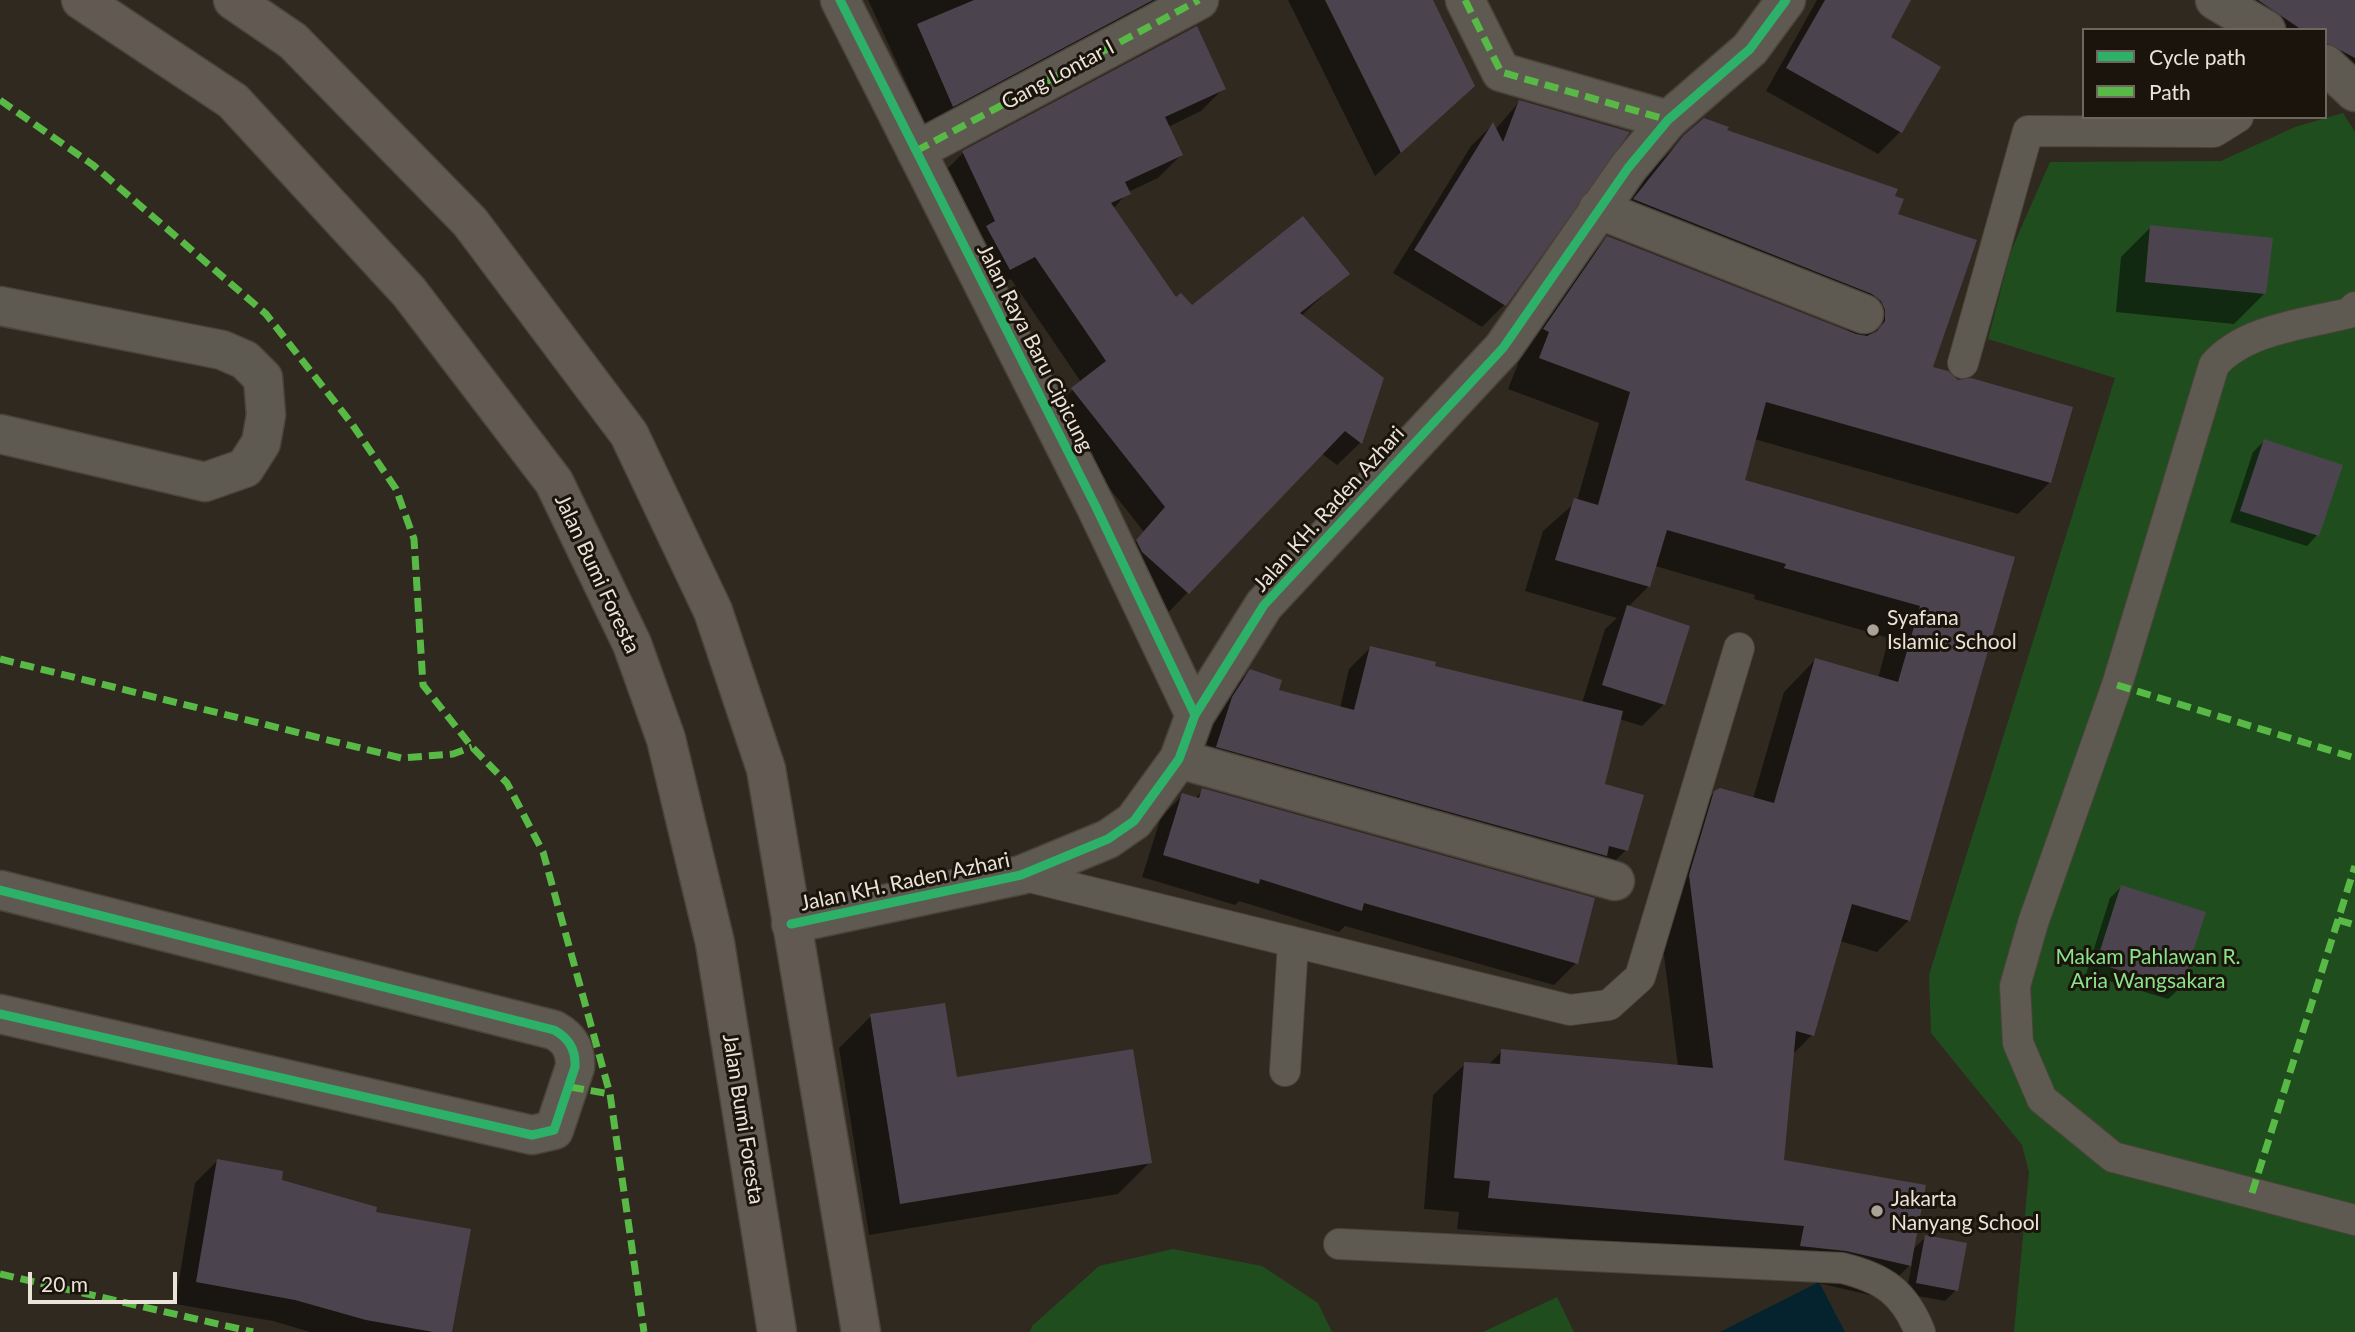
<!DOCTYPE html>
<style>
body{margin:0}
#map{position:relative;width:2355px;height:1332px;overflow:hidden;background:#30291f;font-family:Lato,sans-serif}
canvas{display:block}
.legend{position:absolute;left:2082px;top:28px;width:245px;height:91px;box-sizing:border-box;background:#1a140c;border:2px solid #6e675d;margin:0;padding:9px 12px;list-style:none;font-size:21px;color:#ebe3d7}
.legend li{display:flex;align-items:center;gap:14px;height:35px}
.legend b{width:35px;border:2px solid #6e675d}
.scale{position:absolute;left:28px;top:1272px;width:149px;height:32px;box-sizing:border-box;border:4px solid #ebe3d7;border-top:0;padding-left:9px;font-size:21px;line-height:24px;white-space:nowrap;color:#ebe3d7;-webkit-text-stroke:5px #1a140c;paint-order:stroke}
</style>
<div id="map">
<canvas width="2355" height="1332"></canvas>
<ul class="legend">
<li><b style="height:9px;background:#2db169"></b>Cycle path</li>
<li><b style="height:9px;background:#58b947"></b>Path</li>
</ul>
<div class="scale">20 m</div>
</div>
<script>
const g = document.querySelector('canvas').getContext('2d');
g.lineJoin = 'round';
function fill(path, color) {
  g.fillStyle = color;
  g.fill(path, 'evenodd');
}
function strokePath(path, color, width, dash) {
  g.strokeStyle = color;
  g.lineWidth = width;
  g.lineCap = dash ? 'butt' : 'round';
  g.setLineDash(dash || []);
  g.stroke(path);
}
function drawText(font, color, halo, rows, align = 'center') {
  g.font = font + ' Lato,sans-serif';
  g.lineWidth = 6;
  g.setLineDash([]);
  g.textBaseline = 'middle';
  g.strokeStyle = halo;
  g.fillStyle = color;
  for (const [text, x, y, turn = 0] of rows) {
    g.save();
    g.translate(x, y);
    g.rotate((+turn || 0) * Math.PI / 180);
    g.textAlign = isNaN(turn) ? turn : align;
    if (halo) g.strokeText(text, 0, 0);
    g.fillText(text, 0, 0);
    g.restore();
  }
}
const green = new Path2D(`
 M 2343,113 L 2355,132 L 2355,1332 L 2014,1332 L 2029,1172 L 2022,1145 L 1931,1033 L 1929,975 L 2115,378 L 1988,339 L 2011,251 L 2050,162 L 2221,161 L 2295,127 Z
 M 1173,1249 L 1262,1266 L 1318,1303 L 1332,1332 L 1030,1332 L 1032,1326 L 1099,1266 Z
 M 1557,1297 L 1574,1332 L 1483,1332 Z`);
const water = new Path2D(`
 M 1819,1282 L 1845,1332 L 1720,1332 Z`);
const shadow = new Path2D(`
 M 868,0 L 1162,0 L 928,130 Z
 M 1288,0 L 1431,0 L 1473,86 L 1375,176 Z
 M 1817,0 L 1901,0 L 1889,38 L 1900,132 L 1878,154 L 1766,91 Z
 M 2208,0 L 2355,0 L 2355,97 L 2325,76 L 2325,30 L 2252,30 Z
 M 1224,88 L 1201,111 L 1168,127 L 1181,155 L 1158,178 L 1128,192 L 1113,209 L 1175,300 L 1191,308 L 1347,273 L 1301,316 L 1382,378 L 1360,443 L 1337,465 L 1321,453 L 1165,616 L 1114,565 L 1144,532 L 1049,412 L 1081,382 L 1011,279 L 986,292 L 940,176 L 963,153 Z
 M 1519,102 L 1504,305 L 1482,327 L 1393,273 L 1471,146 L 1492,125 L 1495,130 Z
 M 1725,132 L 1893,197 L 1931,368 L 2050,482 L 2018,514 L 1754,439 L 1742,481 L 2013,558 L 1909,920 L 1877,952 L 1840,941 L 1812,1035 L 1792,1055 L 1782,1162 L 1912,1250 L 1926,1237 L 1956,1290 L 1945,1301 L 1906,1294 L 1912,1263 L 1878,1297 L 1814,1282 L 1770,1277 L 1774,1257 L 1457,1229 L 1459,1212 L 1424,1209 L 1433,1095 L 1465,1064 L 1488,1065 L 1502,1051 L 1678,1066 L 1658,908 L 1683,824 L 1715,792 L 1753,799 L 1784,692 L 1815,660 L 1878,678 L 1889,638 L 1754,599 L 1755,595 L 1655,566 L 1649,586 L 1628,607 L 1664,704 L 1642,726 L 1619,719 L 1603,785 L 1626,850 L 1605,871 L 1196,768 L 1211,720 L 1228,693 L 1250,671 L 1277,691 L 1340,708 L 1349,669 L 1370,648 L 1433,667 L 1582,703 L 1605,629 L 1617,618 L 1525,591 L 1543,531 L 1577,501 L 1599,423 L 1508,389 L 1518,364 L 1513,361 L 1576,270 L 1608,238 L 1852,333 L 1840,325 L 1603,231 L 1652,169 L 1685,137 Z
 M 2151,227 L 2264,294 L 2234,324 L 2116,312 L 2121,257 Z
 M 2264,441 L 2317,535 L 2307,546 L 2230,522 L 2253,452 Z
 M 1203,790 L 1576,963 L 1554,985 L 1345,926 L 1339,932 L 1239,901 L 1235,905 L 1142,877 L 1161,817 L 1183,795 L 1195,799 Z
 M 2121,887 L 2204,913 L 2179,989 L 2168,999 L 2086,974 L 2110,898 Z
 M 871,1016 L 956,1079 L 1150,1162 L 1118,1194 L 869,1235 L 839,1048 Z
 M 217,1161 L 374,1213 L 450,1332 L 310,1332 L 273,1321 L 175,1304 L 195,1183 Z`);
const building = new Path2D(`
 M 974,0 L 1153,0 L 953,107 L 917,24 Z
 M 1325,0 L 1433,0 L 1475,86 L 1401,153 Z
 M 1825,0 L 1911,0 L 1891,37 L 1941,67 L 1902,133 L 1786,68 Z
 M 2258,0 L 2355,0 L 2355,58 L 2325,42 L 2325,30 L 2302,30 Z
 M 1197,26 L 1226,89 L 1165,117 L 1183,155 L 1125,182 L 1131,194 L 1111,203 L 1176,297 L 1181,293 L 1192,305 L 1303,216 L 1350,274 L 1300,313 L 1384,378 L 1362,444 L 1345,431 L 1189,594 L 1142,552 L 1136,540 L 1165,507 L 1071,388 L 1106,361 L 1035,257 L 1010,270 L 986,226 L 995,221 L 962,151 Z
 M 1519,100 L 1630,132 L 1506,306 L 1414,250 L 1493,122 L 1503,142 Z
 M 1704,118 L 1729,127 L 1727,130 L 1898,189 L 1895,196 L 1904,199 L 1898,214 L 1977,240 L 1933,367 L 1948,371 L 1958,380 L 1971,378 L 2073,407 L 2051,483 L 1766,402 L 1745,480 L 2015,557 L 1910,921 L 1852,904 L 1814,1036 L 1796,1031 L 1784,1160 L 1926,1185 L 1911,1266 L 1846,1251 L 1800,1246 L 1804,1226 L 1488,1198 L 1490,1181 L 1454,1178 L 1464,1062 L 1500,1064 L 1501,1049 L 1713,1068 L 1689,875 L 1714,791 L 1720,788 L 1774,803 L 1815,658 L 1898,682 L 1920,606 L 1784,568 L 1786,564 L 1667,530 L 1650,587 L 1555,560 L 1574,498 L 1598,505 L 1630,392 L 1539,358 L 1549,332 L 1543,329 L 1607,236 L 1856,334 L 1867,336 L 1877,331 L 1885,321 L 1885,310 L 1881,301 L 1872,294 L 1633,199 L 1684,135 Z
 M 2150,225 L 2273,238 L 2266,294 L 2145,282 Z
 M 2264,439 L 2343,465 L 2319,536 L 2240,511 Z
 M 1627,605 L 1690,626 L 1665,705 L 1602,685 Z
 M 1370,646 L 1436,662 L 1435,666 L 1623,711 L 1605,784 L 1644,795 L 1628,851 L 1609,846 L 1607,856 L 1216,747 L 1232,697 L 1250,669 L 1282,680 L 1279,690 L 1354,710 Z
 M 1202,788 L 1595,898 L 1578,964 L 1364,903 L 1362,911 L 1260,879 L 1259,884 L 1163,855 L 1182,793 L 1199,798 Z
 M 2121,885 L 2206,912 L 2181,989 L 2096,963 Z
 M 945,1003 L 957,1077 L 1133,1049 L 1152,1163 L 900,1204 L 870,1014 Z
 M 217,1159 L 283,1171 L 282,1180 L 377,1207 L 376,1212 L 471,1229 L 452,1332 L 433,1332 L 366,1320 L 295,1300 L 196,1282 Z
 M 1925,1235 L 1967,1243 L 1958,1291 L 1916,1283 Z`);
const service = new Path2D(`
 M 2355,307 L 2349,313 C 2305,324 2245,329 2214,365 L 2117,685 L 2033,923 L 2015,986 L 2018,1043 L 2042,1099 L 2113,1157 L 2355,1220
 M 1963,363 L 2028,131 L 2214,132 L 2238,117
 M 1021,875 L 1570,1010 L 1609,1005 L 1640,977 L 1739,648
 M 1285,1071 L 1293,944
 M 1339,1244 L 1842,1268 C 1883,1278 1904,1292 1920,1332`);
const minor = new Path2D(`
 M 840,0 L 1096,507 L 1195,715
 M 1465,0 L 1501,72 L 1668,120
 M 2215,0 L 2266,30
 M 2325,64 L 2355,92
 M 916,151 L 1199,0
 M 1598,209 L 1864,314
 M 0,306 L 222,350 L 245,360 L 263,378 L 266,415 L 261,443 L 245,468 L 205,482 L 0,434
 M 1179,759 L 1615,881
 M 0,890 L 554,1030 C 569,1038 576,1050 575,1067 L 554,1130 L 532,1135 L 0,1014
 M 791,924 L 1021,875 L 1108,839 L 1134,821 L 1179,759 L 1195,715 L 1264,605 L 1503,348 L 1628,168 L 1668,120 L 1750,49 L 1786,0`);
const secondary = new Path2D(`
 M 81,0 L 233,101 L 409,292 L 554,482 L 632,644 L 666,739 L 715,943 L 777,1332
 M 233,0 L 293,41 L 470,222 L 629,434 L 713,611 L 766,769 L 861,1332`);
const quiet = new Path2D(`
 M 1465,0 L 1501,72 L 1668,120
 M 0,100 L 93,165 L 266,314 L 352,424 L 396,489 L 414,539 L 423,685 L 472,747 L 507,783 L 543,852 L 610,1094 L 644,1332
 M 916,151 L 1199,0
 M 0,659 L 401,758 L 453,754 L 472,747
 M 2117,685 L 2355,758
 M 2338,920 L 2355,925
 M 570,1087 L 610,1094
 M 2252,1193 L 2355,866
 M 0,1274 L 253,1332`);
const cycleway = new Path2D(`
 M 840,0 L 1096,507 L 1195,715
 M 0,890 L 554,1030 C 569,1038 576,1050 575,1067 L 554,1130 L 532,1135 L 0,1014
 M 791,924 L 1021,875 L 1108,839 L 1134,821 L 1179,759 L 1195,715 L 1264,605 L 1503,348 L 1628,168 L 1668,120 L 1750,49 L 1786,0`);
const markers = [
 [1873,630,7,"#aaa297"],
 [1877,1211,7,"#aaa297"]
];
const streetNames = [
 ["Gang Lontar I",1058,75,-28],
 ["Jalan Raya Baru Cipicung",1035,348,63],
 ["Jalan KH. Raden Azhari",1329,509,-48],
 ["Jalan Bumi Foresta",597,574,65],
 ["Jalan KH. Raden Azhari",905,882,-12],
 ["Jalan Bumi Foresta",743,1119,81]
];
const poiNames = [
 ["Syafana",1887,618],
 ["Islamic School",1887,642],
 ["Jakarta",1891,1199],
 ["Nanyang School",1891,1223]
];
const parkNames = [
 ["Makam Pahlawan R.",2148,957],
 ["Aria Wangsakara",2148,981]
];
fill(green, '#204d1e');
fill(water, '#04232f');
fill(shadow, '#0007');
fill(building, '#4b444f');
strokePath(service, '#4a443b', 32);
strokePath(minor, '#4a443b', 41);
strokePath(secondary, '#4a443b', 41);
strokePath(service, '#5f5a51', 30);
strokePath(minor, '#5f5a51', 38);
strokePath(secondary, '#625953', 38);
strokePath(quiet, '#58b947', 7, [14, 7]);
strokePath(cycleway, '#2db169', 9);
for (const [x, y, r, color] of markers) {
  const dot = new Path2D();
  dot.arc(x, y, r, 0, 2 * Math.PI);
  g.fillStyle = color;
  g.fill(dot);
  strokePath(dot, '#1a140c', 2.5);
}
drawText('21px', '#ebe3d7', '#1a140c', streetNames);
drawText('21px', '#ebe3d7', '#1a140c', poiNames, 'left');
drawText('21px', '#8ae388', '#1a140c', parkNames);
</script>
